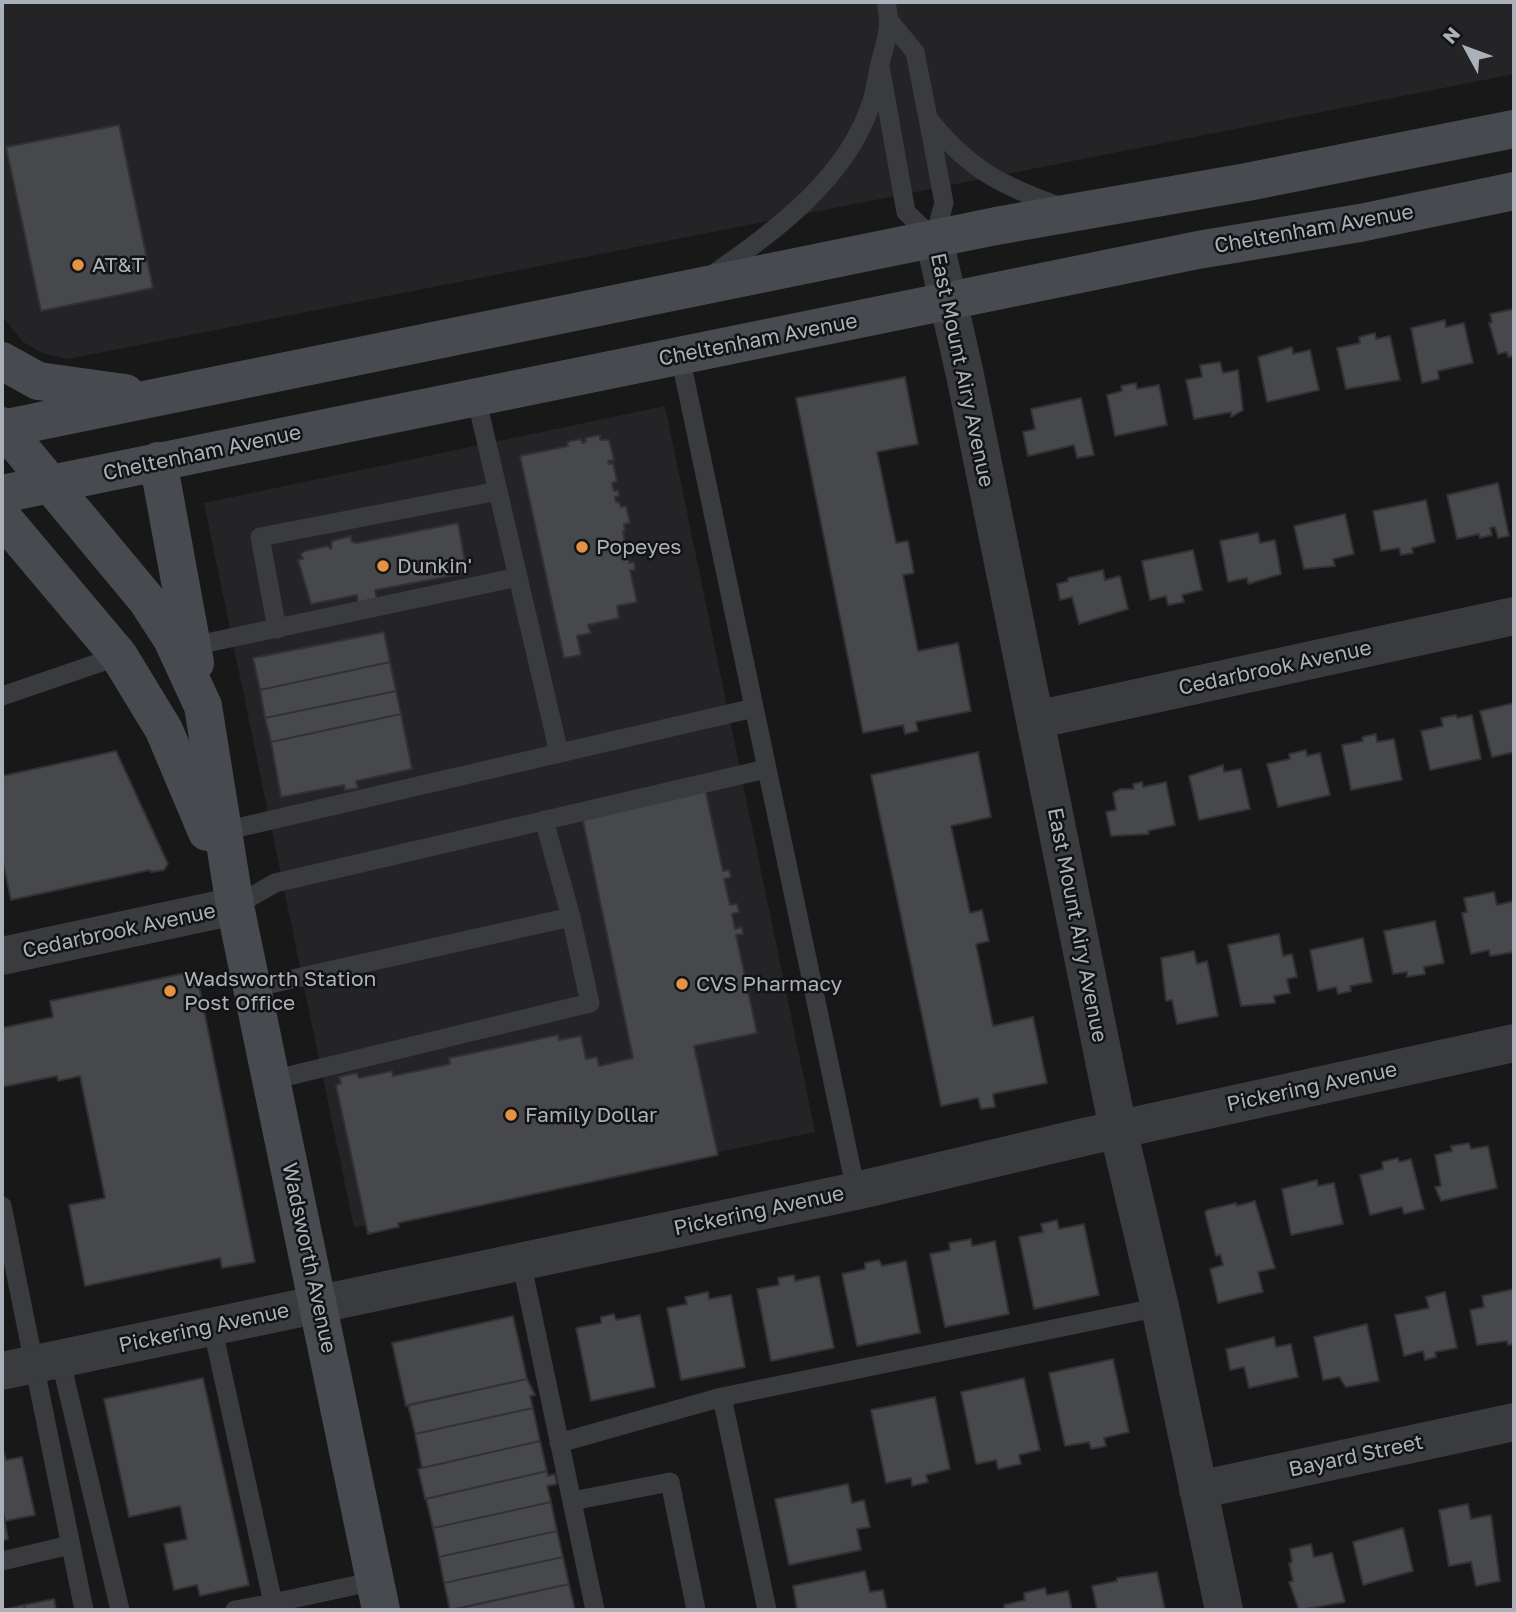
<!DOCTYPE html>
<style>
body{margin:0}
#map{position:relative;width:1516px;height:1612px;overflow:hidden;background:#181819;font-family:"Golos Text",sans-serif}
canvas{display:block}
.frame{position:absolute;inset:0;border:4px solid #abb1b8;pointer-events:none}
.north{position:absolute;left:1432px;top:14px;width:70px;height:70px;-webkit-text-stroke:5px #131315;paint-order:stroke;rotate:311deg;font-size:19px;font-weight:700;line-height:28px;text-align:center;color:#abb1b8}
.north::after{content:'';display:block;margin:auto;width:24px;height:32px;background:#abb1b8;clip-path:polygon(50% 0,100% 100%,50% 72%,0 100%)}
</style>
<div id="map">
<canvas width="1516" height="1612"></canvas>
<div class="frame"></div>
<div class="north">N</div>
</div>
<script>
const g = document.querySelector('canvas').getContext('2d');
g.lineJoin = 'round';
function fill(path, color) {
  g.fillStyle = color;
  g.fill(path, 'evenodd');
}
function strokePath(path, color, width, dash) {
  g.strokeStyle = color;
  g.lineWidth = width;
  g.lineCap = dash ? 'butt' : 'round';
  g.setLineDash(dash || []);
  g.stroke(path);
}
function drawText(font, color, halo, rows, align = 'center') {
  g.font = font + ' "Golos Text",sans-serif';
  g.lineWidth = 5;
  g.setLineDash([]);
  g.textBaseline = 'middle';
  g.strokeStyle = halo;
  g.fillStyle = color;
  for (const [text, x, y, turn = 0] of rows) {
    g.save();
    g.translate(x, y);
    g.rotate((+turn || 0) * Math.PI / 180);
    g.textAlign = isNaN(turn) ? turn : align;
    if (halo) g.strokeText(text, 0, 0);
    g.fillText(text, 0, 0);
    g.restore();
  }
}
const built = new Path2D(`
 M 2,2 L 1514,2 L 1514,74 L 68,359 L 42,353 L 23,342 L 2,316 Z
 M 665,406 L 815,1132 L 354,1228 L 204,503 Z`);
const building = new Path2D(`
 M 119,125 L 153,288 L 41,311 L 6,147 Z
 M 1514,309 L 1514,356 L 1508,357 L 1507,352 L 1498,354 L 1489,323 L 1492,322 L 1490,314 Z
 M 1445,320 L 1446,327 L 1464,323 L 1473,363 L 1438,371 L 1439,379 L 1422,383 L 1411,328 Z
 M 1375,333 L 1376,339 L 1390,336 L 1400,380 L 1346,389 L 1337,348 L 1360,343 L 1359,337 Z
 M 1292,347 L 1293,354 L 1310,350 L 1319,390 L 1267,402 L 1258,357 Z
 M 1220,362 L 1223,373 L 1238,370 L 1243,410 L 1231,417 L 1231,412 L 1194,419 L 1186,380 L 1202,377 L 1200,365 Z
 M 905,377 L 918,444 L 877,452 L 896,543 L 908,541 L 914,573 L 903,575 L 918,651 L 958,643 L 971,711 L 916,722 L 918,731 L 905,734 L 903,725 L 863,733 L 796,398 Z
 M 1136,383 L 1137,389 L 1159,385 L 1167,425 L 1115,436 L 1107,395 L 1122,391 L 1121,386 Z
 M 1081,398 L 1094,455 L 1077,458 L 1074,445 L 1028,456 L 1023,432 L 1035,429 L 1031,409 Z
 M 600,435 L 600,440 L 609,440 L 614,460 L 608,461 L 609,464 L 613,463 L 617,481 L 612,483 L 614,491 L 618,490 L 619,496 L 615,497 L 616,502 L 619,502 L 621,507 L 626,506 L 630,523 L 624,524 L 625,531 L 623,531 L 629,563 L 634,562 L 635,570 L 630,570 L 637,602 L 617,606 L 619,618 L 588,625 L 591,633 L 577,636 L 581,655 L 564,658 L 520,456 L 568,446 L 567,442 L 581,439 L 582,443 L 586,442 L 585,438 Z
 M 1498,483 L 1509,536 L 1498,538 L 1495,527 L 1490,528 L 1492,535 L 1480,538 L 1479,534 L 1457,539 L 1447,495 Z
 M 1426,500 L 1435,542 L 1412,548 L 1413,553 L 1401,555 L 1399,548 L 1381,551 L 1373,511 Z
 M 1345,514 L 1354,554 L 1333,559 L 1335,566 L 1304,569 L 1294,526 Z
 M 458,523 L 467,573 L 375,590 L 377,601 L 358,605 L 357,595 L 311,604 L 298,560 L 303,559 L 301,554 L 305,551 L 327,546 L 331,549 L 332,541 L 351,536 L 352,542 L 357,543 Z
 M 1258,533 L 1260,543 L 1275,540 L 1281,574 L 1248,584 L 1247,578 L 1228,582 L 1220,541 Z
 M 1193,550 L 1202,590 L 1182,595 L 1184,602 L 1168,605 L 1166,596 L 1150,600 L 1142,561 Z
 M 1103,570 L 1105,580 L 1120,576 L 1128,609 L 1079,624 L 1072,597 L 1060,600 L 1057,584 L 1068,581 L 1068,578 Z
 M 384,632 L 390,662 L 260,690 L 253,658 Z
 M 390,662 L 396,691 L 265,718 L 260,690 Z
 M 396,691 L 401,714 L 271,742 L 265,718 Z
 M 1514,703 L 1514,752 L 1492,757 L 1480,711 Z
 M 401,714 L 412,769 L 356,781 L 358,788 L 345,790 L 344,785 L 281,797 L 271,742 Z
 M 1456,715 L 1457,718 L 1472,715 L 1481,759 L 1430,770 L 1421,731 L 1443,726 L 1441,718 Z
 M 1376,734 L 1377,742 L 1394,739 L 1402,780 L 1351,790 L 1342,745 L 1363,741 L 1362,737 Z
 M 1306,750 L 1307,756 L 1320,753 L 1330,795 L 1278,807 L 1267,764 L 1290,759 L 1289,754 Z
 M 116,751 L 168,864 L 164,870 L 151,872 L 150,870 L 11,900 L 2,858 L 2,776 Z
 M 978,752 L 991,817 L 951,826 L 970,913 L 982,910 L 989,941 L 976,944 L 993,1026 L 1033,1017 L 1047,1083 L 993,1094 L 995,1107 L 981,1109 L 978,1098 L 941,1106 L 871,775 Z
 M 1223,765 L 1224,772 L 1241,769 L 1250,809 L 1199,820 L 1189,776 Z
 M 1142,782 L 1143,787 L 1166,782 L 1175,825 L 1148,831 L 1149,834 L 1111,836 L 1106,812 L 1116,810 L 1113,793 L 1121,789 L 1134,789 L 1133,784 Z
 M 705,789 L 723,871 L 729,870 L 731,877 L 724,879 L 730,905 L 737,904 L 739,912 L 732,914 L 735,929 L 742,927 L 743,934 L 736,935 L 757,1033 L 694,1046 L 718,1155 L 398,1223 L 399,1227 L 368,1234 L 336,1085 L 341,1083 L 339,1077 L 357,1073 L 359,1078 L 392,1071 L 393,1076 L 450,1064 L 449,1058 L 558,1035 L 559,1040 L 581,1036 L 586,1059 L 597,1057 L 599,1066 L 633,1058 L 582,816 Z
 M 1494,892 L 1497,905 L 1514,901 L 1514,952 L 1490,956 L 1489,950 L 1471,954 L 1462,913 L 1467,912 L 1464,898 Z
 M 1435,921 L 1444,963 L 1424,967 L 1425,974 L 1407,977 L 1407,972 L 1393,974 L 1384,931 Z
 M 1279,934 L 1283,956 L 1292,954 L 1297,977 L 1287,979 L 1290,993 L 1274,996 L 1275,1003 L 1241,1006 L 1228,945 Z
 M 1363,938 L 1372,982 L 1350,986 L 1351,991 L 1338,994 L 1336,987 L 1318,991 L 1310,950 Z
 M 1194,951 L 1197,964 L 1207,961 L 1218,1016 L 1177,1024 L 1172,1000 L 1166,1001 L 1161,958 Z
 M 196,971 L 255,1262 L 222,1268 L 220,1258 L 85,1286 L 69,1205 L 105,1198 L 80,1076 L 58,1081 L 57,1076 L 2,1087 L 2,1028 L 53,1017 L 50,1001 Z
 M 1469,1143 L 1471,1149 L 1488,1146 L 1497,1188 L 1441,1201 L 1435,1187 L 1441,1186 L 1435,1155 L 1452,1151 L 1451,1146 Z
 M 1398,1158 L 1399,1162 L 1411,1159 L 1424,1209 L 1404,1214 L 1402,1207 L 1370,1215 L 1360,1175 L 1383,1169 L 1382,1162 Z
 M 1317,1180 L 1318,1186 L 1334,1183 L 1343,1224 L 1291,1235 L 1282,1189 Z
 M 1255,1201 L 1275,1268 L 1258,1272 L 1263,1292 L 1218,1303 L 1210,1269 L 1223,1265 L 1220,1254 L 1216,1256 L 1205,1213 L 1207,1210 L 1236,1203 L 1237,1206 Z
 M 1057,1220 L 1059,1229 L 1084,1224 L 1099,1295 L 1034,1309 L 1019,1237 L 1043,1232 L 1041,1224 Z
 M 971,1239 L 972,1246 L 995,1241 L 1009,1314 L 945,1327 L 930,1254 L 950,1250 L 949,1243 Z
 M 879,1260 L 882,1266 L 906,1261 L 920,1333 L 857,1346 L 842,1274 L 865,1269 L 865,1263 Z
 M 794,1275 L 795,1281 L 819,1276 L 834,1348 L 771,1361 L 757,1289 L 779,1285 L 778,1278 Z
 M 1514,1289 L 1514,1344 L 1508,1345 L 1507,1341 L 1477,1345 L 1470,1310 L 1484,1307 L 1482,1296 Z
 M 708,1292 L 709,1299 L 731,1295 L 745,1367 L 681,1380 L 667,1308 L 687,1304 L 685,1297 Z
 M 1445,1292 L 1457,1348 L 1435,1352 L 1436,1357 L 1425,1360 L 1423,1351 L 1404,1356 L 1395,1315 L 1429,1308 L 1426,1297 Z
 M 614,1314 L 616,1320 L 640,1315 L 655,1387 L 591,1401 L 576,1328 L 601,1323 L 601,1317 Z
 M 513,1316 L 527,1379 L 406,1406 L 392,1343 Z
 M 1367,1324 L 1379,1381 L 1346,1387 L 1339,1377 L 1323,1380 L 1314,1337 Z
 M 1274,1337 L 1276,1347 L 1291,1344 L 1298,1377 L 1249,1388 L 1244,1367 L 1230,1370 L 1226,1349 Z
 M 1113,1359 L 1129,1432 L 1104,1438 L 1106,1446 L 1091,1449 L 1089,1442 L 1065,1446 L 1049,1373 Z
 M 203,1378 L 249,1585 L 200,1596 L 197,1585 L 174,1590 L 164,1544 L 187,1539 L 180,1506 L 129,1517 L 104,1399 Z
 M 1024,1378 L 1040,1450 L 1019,1455 L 1021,1464 L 998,1469 L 996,1460 L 976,1464 L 961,1392 Z
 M 527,1379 L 535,1395 L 530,1396 L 533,1408 L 415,1434 L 408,1405 Z
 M 935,1397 L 950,1469 L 926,1475 L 928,1482 L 912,1486 L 911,1478 L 886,1483 L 871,1410 Z
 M 533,1408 L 540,1441 L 422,1468 L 415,1434 Z
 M 540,1441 L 547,1471 L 425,1499 L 418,1469 Z
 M 4,1453 L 6,1460 L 22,1457 L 35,1515 L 5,1521 L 2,1507 L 2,1454 Z
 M 547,1471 L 548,1476 L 555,1474 L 557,1484 L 547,1486 L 551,1502 L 433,1528 L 426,1499 Z
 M 848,1484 L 852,1503 L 864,1500 L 870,1527 L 857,1529 L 861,1550 L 789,1565 L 775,1499 Z
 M 551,1502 L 557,1531 L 439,1557 L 433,1528 Z
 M 1468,1504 L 1471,1519 L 1491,1515 L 1500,1581 L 1476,1586 L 1471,1562 L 1449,1566 L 1439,1510 Z
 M 2,1507 L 8,1539 L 2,1541 Z
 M 1403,1528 L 1413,1571 L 1363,1585 L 1353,1542 Z
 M 557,1531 L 563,1557 L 444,1583 L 439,1557 Z
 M 1311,1544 L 1314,1557 L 1332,1553 L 1345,1602 L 1299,1610 L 1289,1582 L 1293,1581 L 1289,1563 L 1292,1562 L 1290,1549 Z
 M 563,1557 L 569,1584 L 450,1610 L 444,1583 Z
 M 865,1571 L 870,1592 L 883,1590 L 887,1610 L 797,1610 L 793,1586 Z
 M 1157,1572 L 1165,1610 L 1097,1610 L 1092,1586 L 1117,1581 L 1117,1578 Z
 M 569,1584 L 575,1610 L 452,1610 Z
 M 1045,1588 L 1047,1595 L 1068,1591 L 1072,1610 L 1005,1610 L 1004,1605 L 1025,1600 L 1024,1593 Z
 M 54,1599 L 56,1610 L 25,1610 L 24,1605 Z
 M 24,1605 L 25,1610 L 2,1610 Z`);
const lane = new Path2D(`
 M 880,66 L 906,212 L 934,239 L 944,203 L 928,118 L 915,52 L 891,23
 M 931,122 C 971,171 1003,186 1061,207
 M 712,275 C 775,231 848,178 872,101 C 876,89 877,76 880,64 C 886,40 892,27 886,2
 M 680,356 L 856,1191
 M 476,397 L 559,753
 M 277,629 L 260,537 L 498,491
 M 192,646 L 518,577
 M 2,696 L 119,656
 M 224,831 L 754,708
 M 235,906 L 275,883 L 766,769
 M 252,988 L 571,917 L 544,820
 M 272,1080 L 590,1003 L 571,917
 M 2,1206 L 84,1610
 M 521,1261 L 595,1610
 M 212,1326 L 273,1603 L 375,1581
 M 60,1358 L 120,1610
 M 559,1443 L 722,1397
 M 572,1501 L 670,1482 L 696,1610
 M 2,1561 L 70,1545
 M 235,1610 L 273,1603
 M 767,1610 L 722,1397 L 1160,1307`);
const street = new Path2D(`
 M 934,239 L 965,375 L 1118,1129 L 1160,1307 L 1224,1610
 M 1035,720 L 1514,616
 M 2,956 L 235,906
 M 2,1371 L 856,1191 L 1084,1137 L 1514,1043
 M 1198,1490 L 1514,1422`);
const secondary = new Path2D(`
 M 2,361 L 38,381 L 125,393
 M 2,426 L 146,599 L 172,639 L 203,706 L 235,906 L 381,1610
 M 2,429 L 996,226 L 1247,182 L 1514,129
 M 158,461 L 195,663
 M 2,494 L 1198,250 L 1360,223 L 1514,191
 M 2,517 L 119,656 L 164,730 L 207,832`);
const markers = [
 [78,265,7,"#e49345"],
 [582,547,7,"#e49345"],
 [383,566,7,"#e49345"],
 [682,984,7,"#e49345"],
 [170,991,7,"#e49345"],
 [511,1115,7,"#e49345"]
];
const streetNames = [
 ["Cheltenham Avenue",1314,229,-10],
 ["Cheltenham Avenue",758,340,-11],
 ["East Mount Airy Avenue",962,370,78],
 ["Cheltenham Avenue",202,453,-12],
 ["Cedarbrook Avenue",1275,668,-12],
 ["East Mount Airy Avenue",1077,925,79],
 ["Cedarbrook Avenue",119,931,-12],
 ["Pickering Avenue",1312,1087,-12],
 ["Pickering Avenue",759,1211,-12],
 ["Wadsworth Avenue",309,1258,78],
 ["Pickering Avenue",204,1328,-12],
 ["Bayard Street",1356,1456,-12]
];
const poiNames = [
 ["AT&T",92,265],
 ["Popeyes",596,547],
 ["Dunkin'",397,566],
 ["Wadsworth Station",184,979],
 ["Post Office",184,1003],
 ["CVS Pharmacy",696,984],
 ["Family Dollar",525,1115]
];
fill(built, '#242426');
fill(building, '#47484c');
strokePath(building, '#323235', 2);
strokePath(lane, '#393b3e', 19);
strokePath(street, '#393b3e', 38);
strokePath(secondary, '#474a4e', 38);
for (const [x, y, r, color] of markers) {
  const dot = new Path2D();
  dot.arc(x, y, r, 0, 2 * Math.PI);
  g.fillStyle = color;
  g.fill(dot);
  strokePath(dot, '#131315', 2.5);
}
drawText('21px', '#abb1b8', '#131315', streetNames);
drawText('21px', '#abb1b8', '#131315', poiNames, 'left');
</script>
